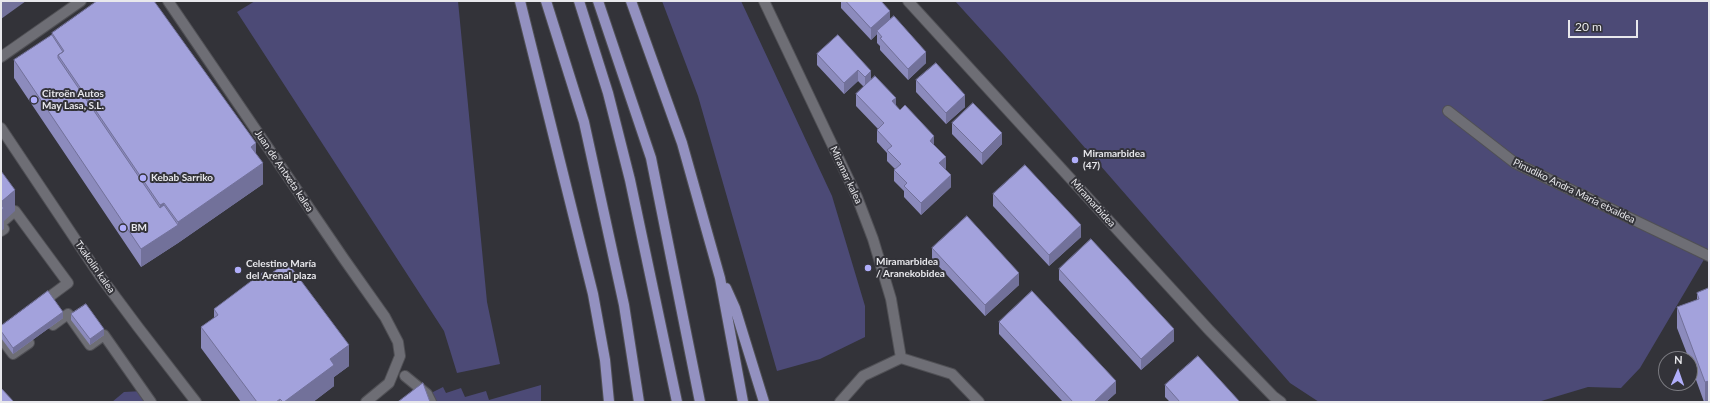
<!DOCTYPE html>
<meta charset="utf-8">
<style>
body{margin:0}
#map{position:relative;width:1710px;height:403px;overflow:hidden;background:#333339;font-family:Lato,sans-serif}
canvas{display:block}
.frame{position:absolute;inset:0;border:2px solid #e8e8ec;pointer-events:none}
.north{position:absolute;left:1658px;top:351px;width:40px;height:40px;box-sizing:border-box;background:#333339;border:1px solid #7b7b81;border-radius:50%;rotate:2deg;font-size:11px;font-weight:700;line-height:16px;text-align:center;color:#e8e8ec}
.north::after{content:'';display:block;margin:auto;width:14px;height:18px;background:#b0aefa;clip-path:polygon(50% 0,100% 100%,50% 72%,0 100%)}
.scale{position:absolute;left:1568px;top:20px;width:70px;height:18px;box-sizing:border-box;border:2px solid #e8e8ec;border-top:0;padding-left:5px;font-size:12px;line-height:14px;white-space:nowrap;color:#e8e8ec;-webkit-text-stroke:3px #333339;paint-order:stroke}
</style>
<div id="map">
<canvas width="1710" height="403"></canvas>
<div class="frame"></div>
<div class="north">N</div>
<div class="scale">20 m</div>
</div>
<script>
const g = document.querySelector('canvas').getContext('2d');
g.lineJoin = 'round';
function fill(path, color) {
  g.fillStyle = color;
  g.fill(path, 'evenodd');
}
function strokePath(path, color, width, dash) {
  g.strokeStyle = color;
  g.lineWidth = width;
  g.lineCap = dash ? 'butt' : 'round';
  g.setLineDash(dash || []);
  g.stroke(path);
}
function drawText(font, color, halo, rows, align = 'center') {
  g.font = font + ' Lato,sans-serif';
  g.lineWidth = 4;
  g.setLineDash([]);
  g.textBaseline = 'middle';
  g.strokeStyle = halo;
  g.fillStyle = color;
  for (const [text, x, y, turn = 0] of rows) {
    g.save();
    g.translate(x, y);
    g.rotate((+turn || 0) * Math.PI / 180);
    g.textAlign = isNaN(turn) ? turn : align;
    if (halo) g.strokeText(text, 0, 0);
    g.fillText(text, 0, 0);
    g.restore();
  }
}
const green = new Path2D(`
 M 255,1 L 458,1 L 487,302 L 500,364 L 457,373 L 444,331 L 237,12 Z
 M 662,1 L 741,1 L 832,196 L 865,306 L 865,337 L 820,359 L 777,371 L 698,96 Z
 M 955,1 L 1709,1 L 1709,251 L 1640,368 L 1621,388 L 1588,387 L 1538,402 L 1319,402 L 1290,383 L 1004,55 Z
 M 541,385 L 541,402 L 435,402 L 431,393 L 443,387 L 446,393 L 461,388 L 465,397 L 486,391 L 489,400 Z
 M 143,391 L 151,402 L 112,402 L 124,392 Z`);
const street = new Path2D(`
 M 168,1 L 344,259 L 385,317 L 398,342 L 400,356 L 389,383 L 366,402
 M 764,1 L 857,197 L 873,239 L 891,299 L 901,358
 M 908,1 L 1209,330 L 1273,396 L 1281,402
 M 1,57 L 81,1
 M 1448,111 L 1515,163 L 1709,256
 M 1,128 L 100,276 L 138,327 L 196,402
 M 1,223 L 15,211 L 68,283 L 41,303
 M 1,227 L 4,229 L 1,231
 M 53,325 L 68,314 L 90,345 L 104,335 L 151,402
 M 1,338 L 13,354 L 29,343
 M 901,358 L 952,374 L 979,402
 M 405,376 L 427,394 L 431,402
 M 840,402 L 863,376 L 901,358`);
const primary = new Path2D(`
 M 520,1 L 593,294 L 605,360 L 609,402
 M 546,1 L 584,122 L 624,305 L 639,402
 M 579,1 L 608,93 L 630,180 L 677,402
 M 598,1 L 651,158 L 700,402
 M 631,1 L 682,143 L 720,278 L 743,402
 M 726,288 L 735,308 L 764,402`);
const wall = new Path2D(`
 M 841,1 L 881,1 L 890,20 L 926,63 L 908,80 L 880,50 L 880,46 L 877,43 L 877,34 L 871,40 L 841,8 Z
 M 52,33 L 256,154 L 263,184 L 178,243 L 141,267 L 14,78 L 14,60 L 52,35 Z
 M 838,35 L 871,81 L 934,145 L 946,168 L 945,169 L 951,187 L 921,215 L 904,197 L 904,191 L 894,181 L 894,170 L 895,169 L 887,161 L 887,153 L 877,142 L 877,130 L 878,129 L 856,106 L 856,94 L 864,87 L 858,81 L 844,94 L 817,65 L 817,54 Z
 M 916,80 L 965,107 L 946,124 L 916,92 Z
 M 952,123 L 1002,144 L 982,165 L 952,134 Z
 M 993,194 L 1081,237 L 1049,266 L 993,206 Z
 M 932,248 L 1019,285 L 985,316 L 932,259 Z
 M 1059,269 L 1174,341 L 1141,370 L 1059,280 Z
 M 269,275 L 349,366 L 334,377 L 334,386 L 313,402 L 241,402 L 201,348 L 201,327 L 214,318 L 214,309 Z
 M 1709,288 L 1709,402 L 1704,402 L 1690,363 L 1690,359 L 1689,359 L 1677,328 L 1677,307 L 1697,300 L 1697,293 Z
 M 71,314 L 104,335 L 90,345 L 71,320 Z
 M 63,318 L 13,354 L 1,338 L 1,326 Z
 M 999,322 L 1116,393 L 1106,402 L 1063,402 L 999,334 Z
 M 1165,385 L 1240,402 L 1170,402 L 1165,397 Z`);
const shadedWall = new Path2D(`
 M 1,1 L 26,1 L 1,19 Z
 M 890,11 L 890,23 L 877,31 L 877,34 L 871,40 L 871,28 Z
 M 926,52 L 926,63 L 908,80 L 908,69 Z
 M 858,70 L 858,81 L 844,94 L 844,83 Z
 M 871,71 L 871,82 L 865,88 L 865,77 Z
 M 965,95 L 965,107 L 946,124 L 946,113 Z
 M 896,98 L 896,109 L 892,101 Z
 M 1002,133 L 1002,144 L 982,165 L 982,153 Z
 M 934,136 L 934,148 L 930,141 Z
 M 256,143 L 256,164 L 251,147 Z
 M 946,157 L 946,168 L 939,175 L 939,163 Z
 M 263,163 L 263,184 L 178,243 L 141,267 L 141,249 L 178,225 L 178,222 Z
 M 951,175 L 951,187 L 921,215 L 921,203 Z
 M 15,190 L 15,211 L 4,221 L 4,229 L 1,231 L 1,202 Z
 M 164,203 L 164,224 L 160,226 L 160,205 Z
 M 1081,225 L 1081,237 L 1049,266 L 1049,255 Z
 M 1019,273 L 1019,285 L 985,316 L 985,305 Z
 M 63,312 L 63,318 L 13,354 L 13,348 Z
 M 104,329 L 104,335 L 90,345 L 90,339 Z
 M 1174,329 L 1174,341 L 1141,370 L 1141,359 Z
 M 349,345 L 349,366 L 334,377 L 334,386 L 313,402 L 284,402 L 330,359 Z
 M 1116,381 L 1116,393 L 1106,402 L 1094,402 Z
 M 1709,381 L 1709,402 L 1705,402 L 1705,382 Z
 M 280,399 L 280,402 L 276,402 Z`);
const building = new Path2D(`
 M 97,1 L 154,1 L 256,143 L 251,147 L 263,163 L 178,222 L 164,203 L 160,205 L 58,55 L 64,51 L 52,33 Z
 M 846,1 L 881,1 L 890,11 L 871,28 Z
 M 894,16 L 926,52 L 908,69 L 880,38 L 882,37 L 877,31 Z
 M 52,35 L 63,52 L 58,55 L 58,58 L 160,208 L 164,205 L 178,225 L 141,249 L 14,60 Z
 M 838,35 L 871,71 L 865,77 L 858,70 L 844,83 L 817,54 Z
 M 936,63 L 965,95 L 946,113 L 916,80 Z
 M 875,76 L 896,98 L 892,101 L 900,110 L 905,105 L 934,136 L 930,141 L 946,157 L 939,163 L 951,175 L 921,203 L 904,186 L 907,183 L 894,170 L 901,164 L 887,150 L 892,146 L 877,130 L 884,123 L 856,94 Z
 M 973,103 L 1002,133 L 982,153 L 952,123 Z
 M 1025,165 L 1081,225 L 1049,255 L 993,194 Z
 M 1,171 L 15,190 L 1,202 Z
 M 1,206 L 4,208 L 1,210 Z
 M 967,216 L 1019,273 L 985,305 L 932,248 Z
 M 1091,239 L 1174,329 L 1141,359 L 1059,269 Z
 M 287,262 L 349,345 L 330,359 L 334,365 L 284,402 L 283,402 L 280,399 L 276,402 L 257,402 L 201,327 L 218,315 L 214,309 L 266,270 L 269,275 Z
 M 1709,288 L 1709,381 L 1705,382 L 1677,307 L 1699,299 L 1697,293 Z
 M 48,291 L 63,312 L 13,348 L 1,331 L 1,326 Z
 M 1032,291 L 1116,381 L 1094,402 L 1073,402 L 999,322 Z
 M 86,304 L 104,329 L 90,339 L 71,314 Z
 M 1198,356 L 1240,402 L 1180,402 L 1165,385 Z
 M 423,383 L 430,402 L 398,402 Z
 M 1,388 L 14,402 L 1,402 Z`);
const markers = [
 [34,100,4,"#b0aefa"],
 [1075,160,4,"#b0aefa"],
 [143,178,4,"#b0aefa"],
 [123,228,4,"#b0aefa"],
 [868,268,4,"#b0aefa"],
 [238,270,4,"#b0aefa"]
];
const poiNames = [
 ["Citroën Autos",42,94],
 ["May Lasa, S.L.",42,106],
 ["Miramarbidea",1083,154],
 ["(47)",1083,166],
 ["Kebab Sarriko",151,178],
 ["BM",131,228],
 ["Miramarbidea",876,262],
 ["/ Aranekobidea",876,274],
 ["Celestino María",246,264],
 ["del Arenal plaza",246,276]
];
const streetNames = [
 ["Juan de Antxeta kalea",284,171,56],
 ["Miramar kalea",846,175,65],
 ["Pinudiko Andra María etxaldea",1574,191,26],
 ["Miramarbidea",1093,203,48],
 ["Txakolin kalea",95,267,55]
];
fill(green, '#4c4a76');
strokePath(street, '#505055', 12);
strokePath(primary, '#505055', 12);
strokePath(street, '#6e6e75', 10);
strokePath(primary, '#9391c0', 10);
fill(wall, '#8c8bbd');
fill(shadedWall, '#72719a');
fill(building, '#a3a2dc');
strokePath(building, '#72719a', 1);
for (const [x, y, r, color] of markers) {
  const dot = new Path2D();
  dot.arc(x, y, r, 0, 2 * Math.PI);
  g.fillStyle = color;
  g.fill(dot);
  strokePath(dot, '#333339', 1.5);
}
drawText('bold 10px', '#e8e8ec', '#333339', poiNames, 'left');
drawText('10px', '#e8e8ec', '#333339', streetNames);
</script>
